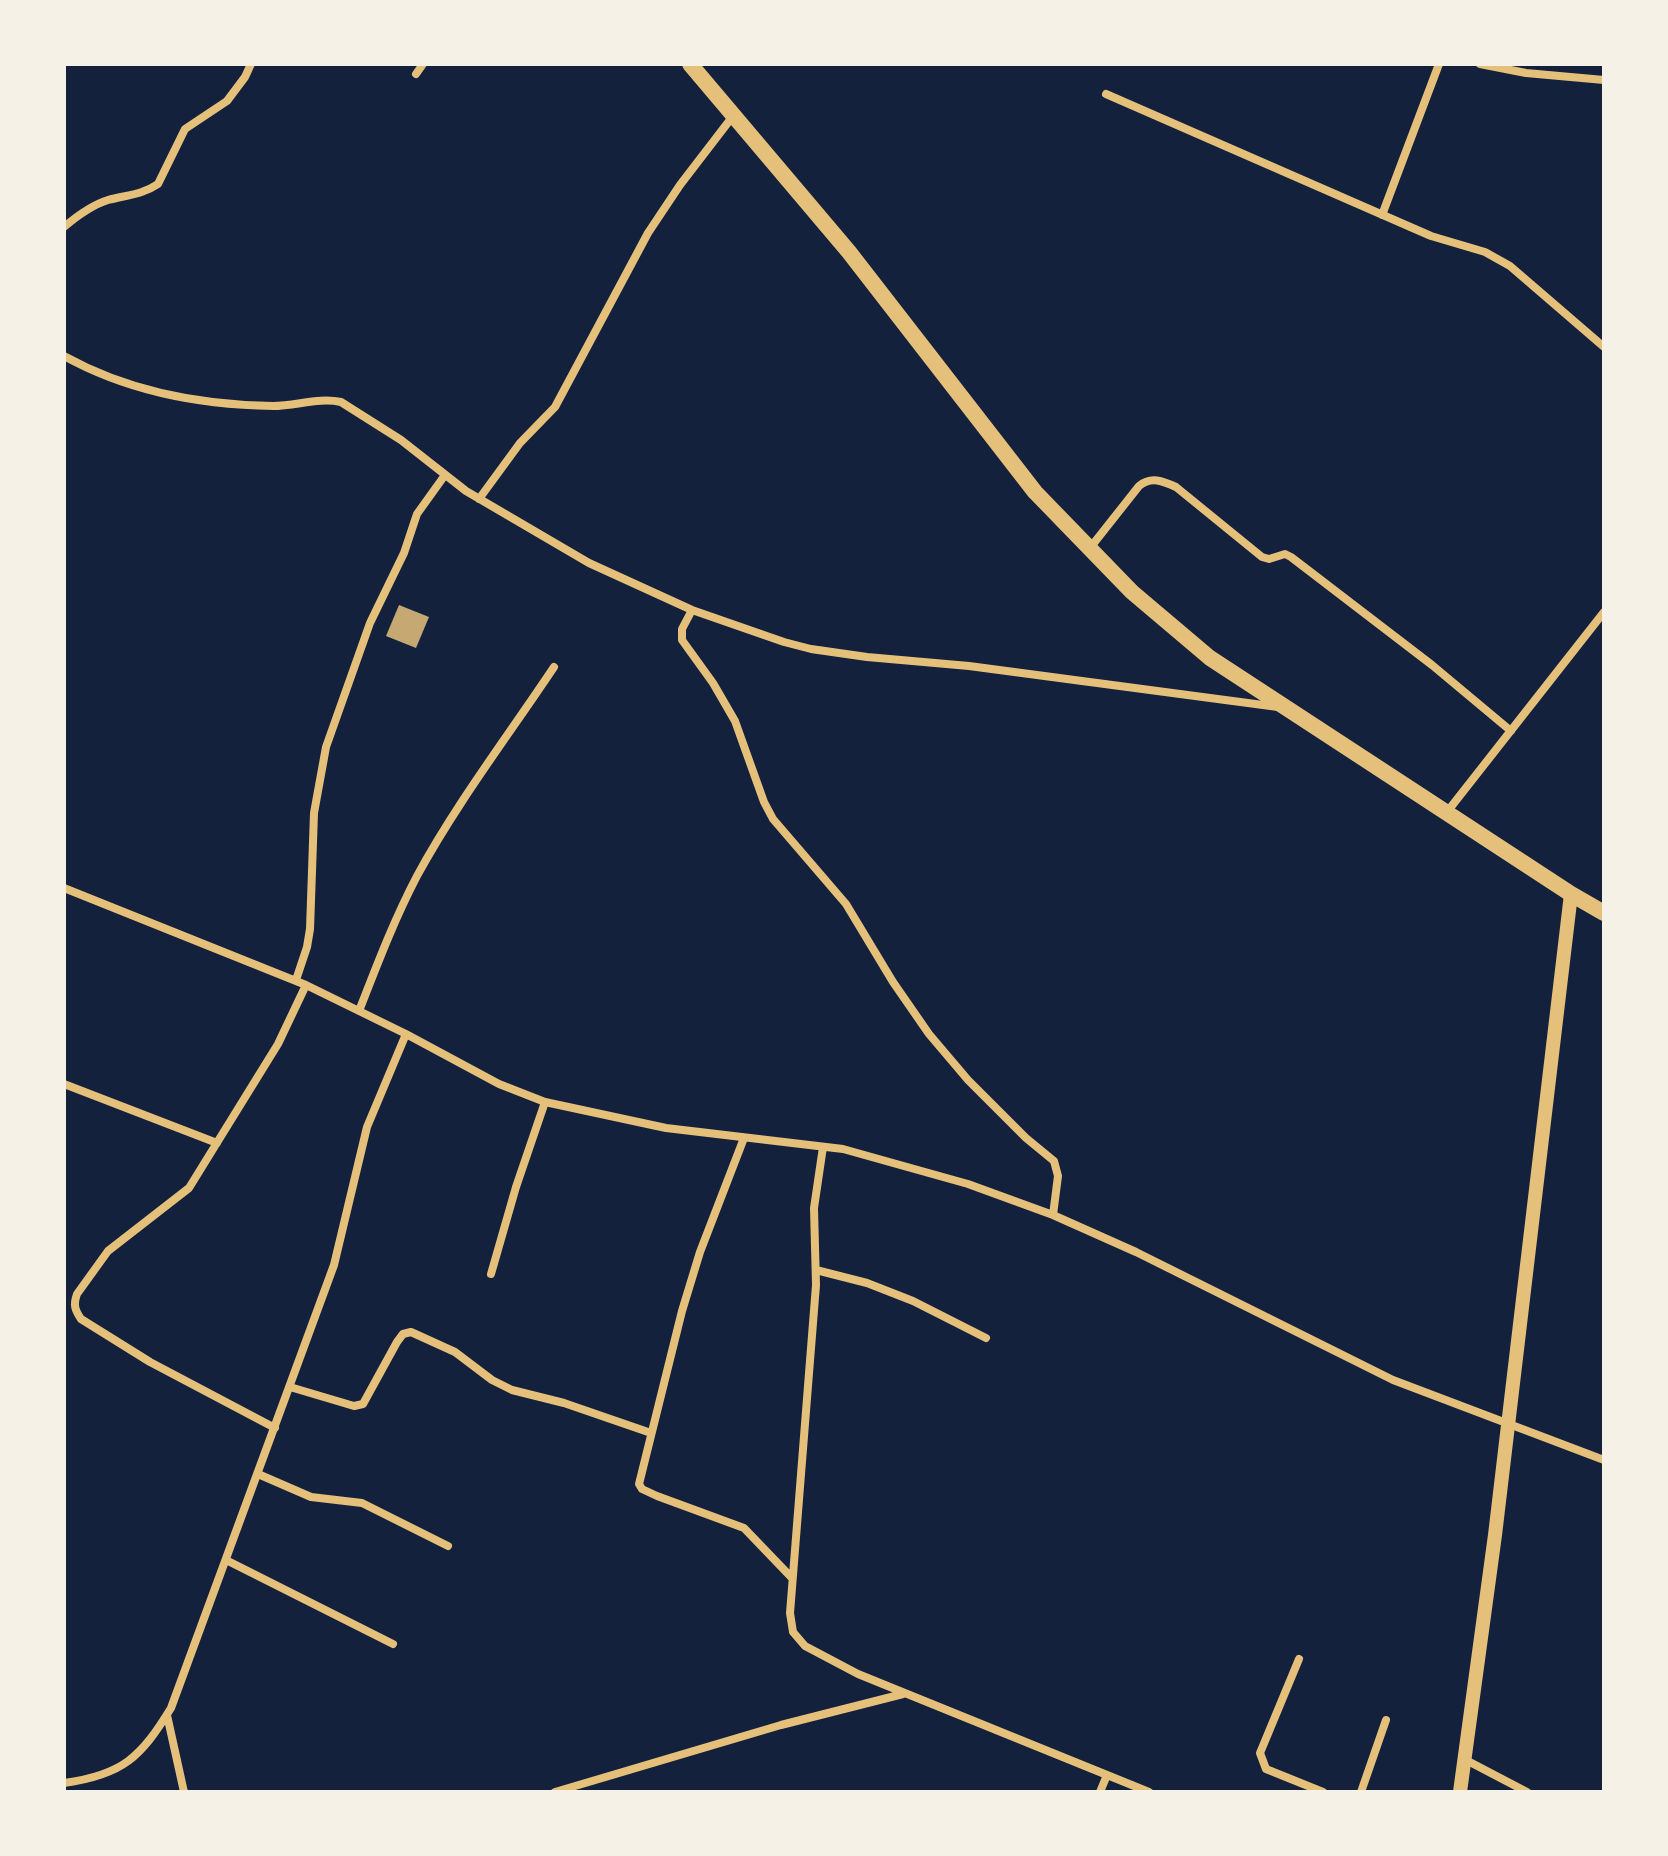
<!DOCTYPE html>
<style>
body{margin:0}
#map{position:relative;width:1668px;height:1856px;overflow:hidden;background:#14213d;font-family:Cabin,sans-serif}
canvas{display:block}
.frame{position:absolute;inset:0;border:66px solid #f6f1e7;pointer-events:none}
</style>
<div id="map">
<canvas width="1668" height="1856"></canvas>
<div class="frame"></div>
</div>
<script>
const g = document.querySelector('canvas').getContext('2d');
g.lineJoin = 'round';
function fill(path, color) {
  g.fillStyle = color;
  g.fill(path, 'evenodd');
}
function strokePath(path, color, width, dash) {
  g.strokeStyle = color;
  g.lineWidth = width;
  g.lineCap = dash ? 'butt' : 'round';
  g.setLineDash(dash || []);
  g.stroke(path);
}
const building = new Path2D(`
 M 399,605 L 429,617 L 416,648 L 386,636 Z`);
const minor = new Path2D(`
 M 1480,64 L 1526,73 L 1604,80
 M 416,74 L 423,64
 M 1106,94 L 1431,236 L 1485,252 L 1510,266 L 1604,347
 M 1382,215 L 1439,64
 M 64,227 C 77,216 92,205 108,200 C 126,195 142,195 158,184 L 185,129 L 227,101 L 245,77 L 251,64
 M 64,356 C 129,392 200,405 273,406 C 296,406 319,397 341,402 L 401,440 L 466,491 L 589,563 L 692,610 L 784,642 L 811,649 L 867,657 L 969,666 L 1278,707
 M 479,499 L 520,443 L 555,407 L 648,233 L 680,185 L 733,116
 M 1090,548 L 1139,486 C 1151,476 1163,481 1176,487 L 1262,557 L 1269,559 L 1285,554 L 1291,557 L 1432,665 L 1511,731
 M 692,610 L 682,629 L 682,640 L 713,683 L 735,721 L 764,802 L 773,819 L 846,904 L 893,982 L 929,1034 L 968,1080 L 1026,1138 L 1054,1161 L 1058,1176 L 1053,1215
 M 1447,812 L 1604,612
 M 64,888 L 306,985 L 406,1034 L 499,1084 L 545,1102 L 666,1128 L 843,1149 L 968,1184 L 1053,1215 L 1136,1252 L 1393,1380 L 1604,1460
 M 296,980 L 307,947 L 310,929 L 314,813 L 326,747 L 370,623 L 404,553 L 417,514 L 445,475
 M 359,1011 C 377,965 394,920 417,876 C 456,804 508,736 554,667
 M 64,1084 L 217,1143
 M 744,1138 L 700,1252 L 682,1311 L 639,1484 L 642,1489 L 657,1496 L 744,1528 L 792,1578
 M 823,1147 L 814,1208 L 816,1285 L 790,1613 L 793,1632 L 805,1646 L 858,1674 L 1149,1792
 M 816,1270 L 867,1283 L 913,1301 L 986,1338
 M 491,1274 L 516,1187 L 545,1102
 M 290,1387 L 354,1406 L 363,1404 L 397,1342 L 403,1334 L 411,1332 L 455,1352 L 492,1380 L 512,1390 L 564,1403 L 651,1433
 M 275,1428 L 150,1362 L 81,1319 C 75,1310 73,1305 77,1294 L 108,1251 L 189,1188 L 278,1044 L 306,985
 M 258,1474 L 311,1497 L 362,1503 L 448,1546
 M 226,1560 L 393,1644
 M 1299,1659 L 1260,1753 L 1266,1769 L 1323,1792
 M 167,1715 L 184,1792
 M 1464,1759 L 1527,1792
 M 64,1783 C 123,1775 141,1757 171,1708 L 334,1265 L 367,1127 L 406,1034
 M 555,1792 L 781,1725 L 903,1694
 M 1100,1792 L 1107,1775
 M 1361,1792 L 1386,1720`);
const tertiary = new Path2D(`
 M 1460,1792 L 1495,1535 L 1571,894`);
const secondary = new Path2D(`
 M 690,64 L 849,252 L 1035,492 L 1132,592 L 1210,658 L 1571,894 L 1604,913`);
fill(building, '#c6a872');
strokePath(minor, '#e5c07b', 8);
strokePath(tertiary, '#e5c07b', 14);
strokePath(secondary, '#e5c07b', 16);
</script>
